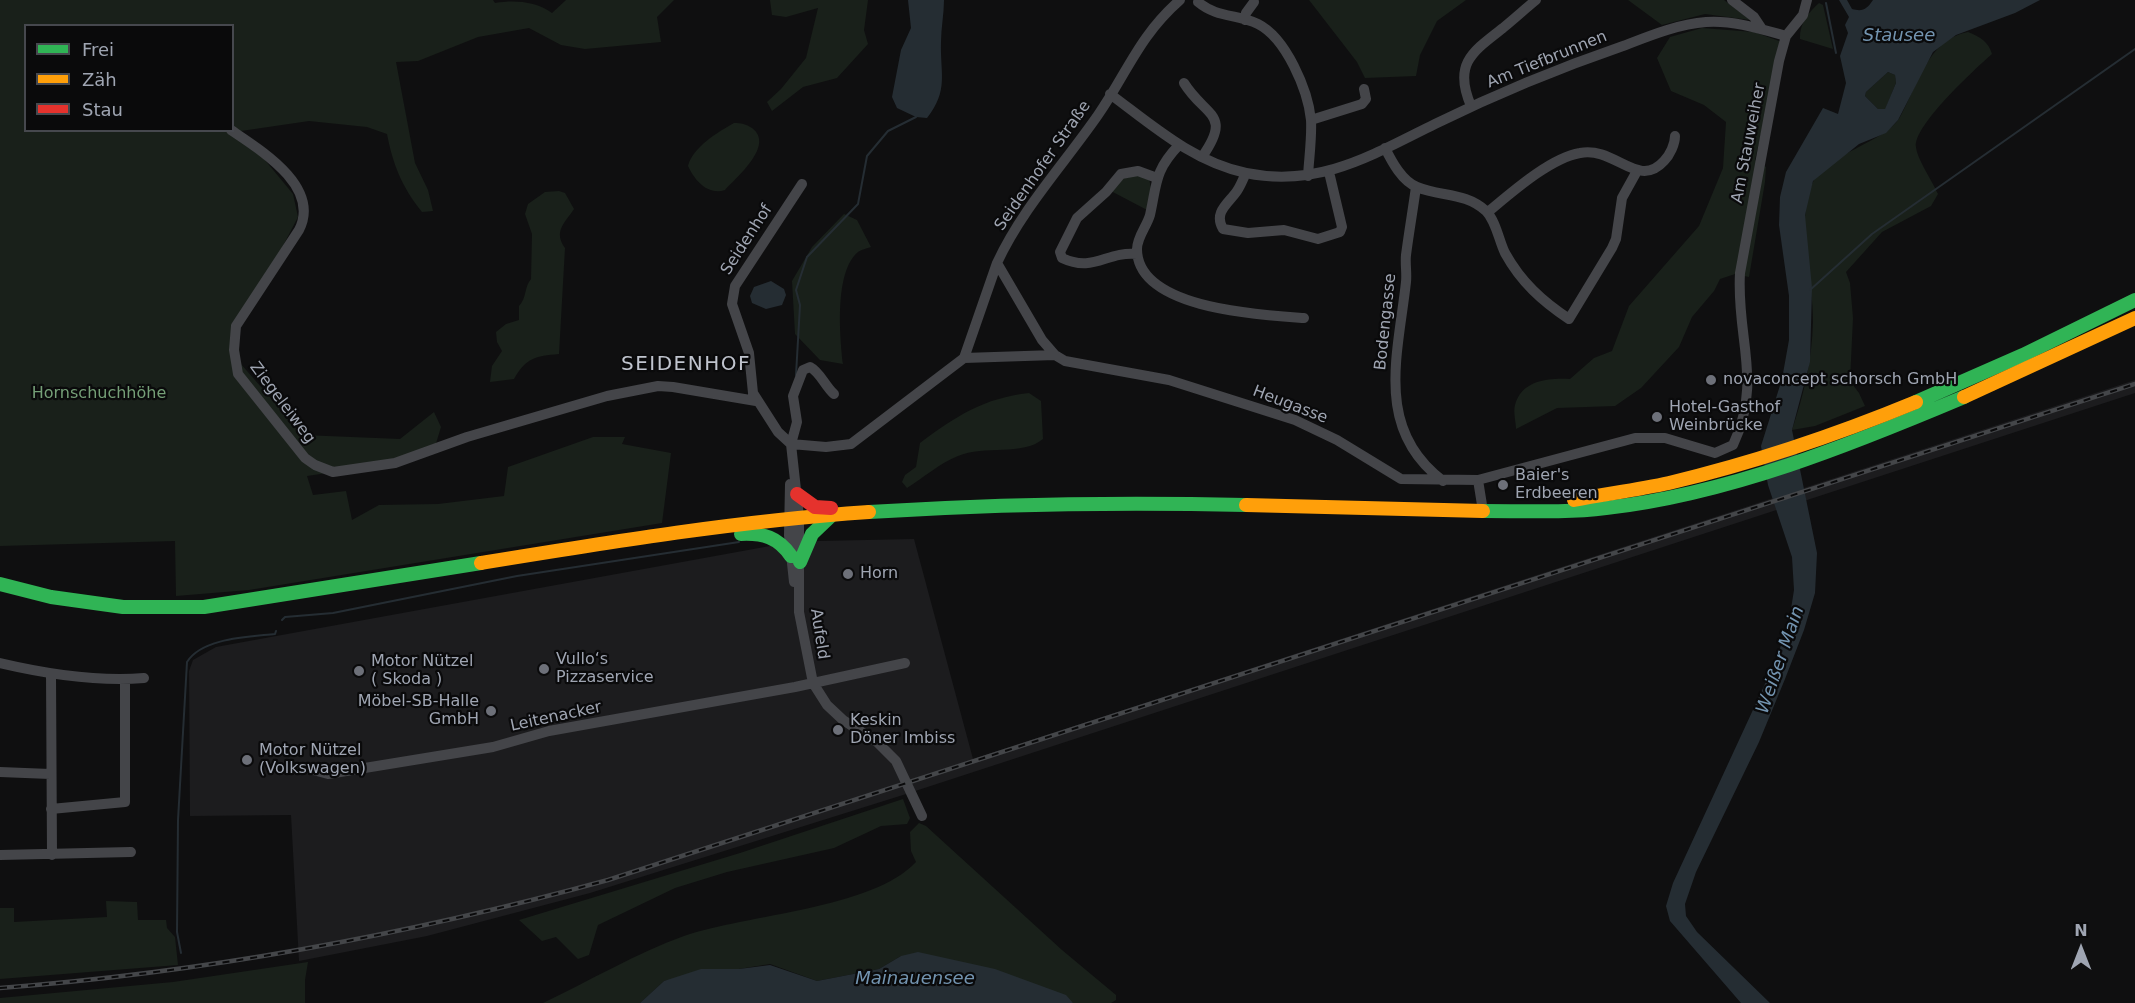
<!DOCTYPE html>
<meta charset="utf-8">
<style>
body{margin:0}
#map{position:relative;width:2135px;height:1003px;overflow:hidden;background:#0f0f10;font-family:"DejaVu Sans",sans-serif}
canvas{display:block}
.legend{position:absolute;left:24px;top:24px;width:210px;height:108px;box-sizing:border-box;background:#0a0a0b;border:2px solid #46484e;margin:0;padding:8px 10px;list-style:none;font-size:18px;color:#9fa5b2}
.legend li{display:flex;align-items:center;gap:12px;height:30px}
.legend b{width:30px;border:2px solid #46484e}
.north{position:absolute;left:2051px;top:919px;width:60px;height:60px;-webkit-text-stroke:4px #0a0a0b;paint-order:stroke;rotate:0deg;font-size:16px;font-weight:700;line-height:24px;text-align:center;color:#9fa5b2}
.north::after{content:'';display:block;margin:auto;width:21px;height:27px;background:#9fa5b2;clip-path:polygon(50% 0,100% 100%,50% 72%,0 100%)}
</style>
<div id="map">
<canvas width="2135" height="1003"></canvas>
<ul class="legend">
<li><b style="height:8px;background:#30b455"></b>Frei</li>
<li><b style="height:8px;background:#ff9f0a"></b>Zäh</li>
<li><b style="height:8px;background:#e5322d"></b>Stau</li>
</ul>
<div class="north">N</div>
</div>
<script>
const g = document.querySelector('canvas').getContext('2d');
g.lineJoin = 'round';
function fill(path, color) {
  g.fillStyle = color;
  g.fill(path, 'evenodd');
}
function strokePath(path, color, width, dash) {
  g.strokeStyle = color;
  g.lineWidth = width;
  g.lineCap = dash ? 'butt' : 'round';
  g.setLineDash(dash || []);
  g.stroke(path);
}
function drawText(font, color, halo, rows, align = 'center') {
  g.font = font + ' "DejaVu Sans",sans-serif';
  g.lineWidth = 4.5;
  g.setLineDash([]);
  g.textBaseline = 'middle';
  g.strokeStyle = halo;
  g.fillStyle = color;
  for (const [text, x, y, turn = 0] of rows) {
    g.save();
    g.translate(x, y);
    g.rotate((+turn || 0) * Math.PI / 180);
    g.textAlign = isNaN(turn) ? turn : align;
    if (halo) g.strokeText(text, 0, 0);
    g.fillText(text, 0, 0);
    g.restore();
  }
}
const built = new Path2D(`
 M 2135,380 L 2135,393 L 903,795 L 590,893 L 427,936 L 299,961 L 291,815 L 190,816 L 189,671 L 193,660 L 216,647 L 770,546 L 819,541 L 914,539 L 973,759 Z`);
const green = new Path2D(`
 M 0,0 L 493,0 L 495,3 C 514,0 535,1 552,13 L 566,0 L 674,0 L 657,17 L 661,42 L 585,49 L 561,45 L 529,28 L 478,37 L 418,61 L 396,62 L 415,163 L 428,190 L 433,211 L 422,212 C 402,187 393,165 387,134 L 367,127 L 309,121 L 241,131 L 293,194 L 298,217 L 238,332 L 240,363 L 303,435 L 400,439 L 434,412 L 441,427 L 434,450 L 395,463 L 307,476 L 313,495 L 346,491 L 352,520 L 379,505 L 438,504 L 504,496 L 508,467 L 593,437 L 625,437 L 622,444 L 671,453 L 662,523 L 249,590 L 176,596 L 175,541 L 0,546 ZM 26,26 L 232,26 L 232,130 L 26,130 Z
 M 770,0 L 868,0 L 864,30 L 868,44 L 837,78 L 803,87 L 772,111 L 767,102 L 781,89 L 806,58 L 818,8 L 786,17 L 772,15 Z
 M 1309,0 L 1466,0 L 1437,21 L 1420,55 L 1416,76 L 1365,78 L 1357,62 Z
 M 1628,0 L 1724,0 L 1750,20 L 1705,14 L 1662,25 Z
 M 1819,3 L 1823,5 L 1833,49 L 1800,39 C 1799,24 1808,13 1819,3 Z
 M 1702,28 L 1754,32 L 1782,42 L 1755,160 L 1766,167 L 1765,182 L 1749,277 L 1735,274 L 1720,279 L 1714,291 L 1692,317 L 1679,347 L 1641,388 L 1615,406 L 1557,408 L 1516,429 C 1516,423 1513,412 1515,405 C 1522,380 1548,378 1570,379 L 1594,358 L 1612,351 L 1629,306 L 1699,226 L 1723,168 L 1726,122 L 1704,105 L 1671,91 L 1657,58 L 1670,37 Z
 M 1968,32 C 1980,37 1988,41 1992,54 C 1975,69 1913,126 1916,147 C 1917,159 1933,182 1938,194 L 1931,206 L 1882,232 L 1846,272 L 1850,283 L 1853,318 L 1850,381 L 1859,393 L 1865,406 L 1815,426 L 1792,430 C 1804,394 1812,360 1813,322 C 1814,281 1794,220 1813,182 C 1827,153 1885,143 1900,117 C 1917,86 1928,39 1968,32 Z
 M 1888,72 L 1895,75 L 1896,83 L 1885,110 L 1878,109 L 1865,96 L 1866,92 Z
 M 734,123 C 741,123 746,124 752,128 C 775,145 737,177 725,190 C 707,196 694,179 688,166 C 693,147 718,132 734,123 Z
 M 1127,174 L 1149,178 L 1151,189 L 1149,211 L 1109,190 Z
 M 559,191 L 565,193 L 574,209 C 565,223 553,231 565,248 L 559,354 C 535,356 526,358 514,379 L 490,382 L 492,366 L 502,351 L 497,342 L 496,332 L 506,324 L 519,320 L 519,306 C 527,298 524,287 531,279 L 532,234 L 525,214 L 528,204 L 545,192 Z
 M 844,214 L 857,220 L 871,247 C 867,248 861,250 858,252 C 834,272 840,337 843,364 L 820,360 L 795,334 L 792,281 L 812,247 Z
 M 1029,393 L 1041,401 L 1043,439 C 1023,456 984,445 958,456 C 940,463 923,478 907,488 L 902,482 L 905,475 L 916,467 L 920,443 C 956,416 984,398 1029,393 Z
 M 903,799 L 910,818 L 907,824 L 881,826 L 834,848 L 727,872 L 675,888 L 598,925 L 589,955 L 578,959 L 556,937 L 542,941 L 519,920 L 740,853 Z
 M 919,823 L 926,826 L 1062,950 L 1116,995 L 1116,1000 L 1111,1003 L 1073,1003 L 901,956 L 879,969 L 817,981 L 770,964 L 664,981 L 640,1003 L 543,1003 C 589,981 637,953 684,936 C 748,914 872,909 916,862 L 911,851 L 910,832 Z
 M 106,901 L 137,902 L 138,920 L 166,920 L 167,928 L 175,937 L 178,965 L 0,979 L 0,908 L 14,908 L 14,922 L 107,917 Z
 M 308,962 L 305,980 L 305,1003 L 0,1003 L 0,998 L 173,982 Z`);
const water = new Path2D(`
 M 908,0 L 944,0 C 944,14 941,28 941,42 C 940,74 949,90 927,118 L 916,117 L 897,108 L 892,97 L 901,50 L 911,28 Z
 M 1839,0 L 1847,0 L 1852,9 C 1863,12 1867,9 1873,0 L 2040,0 L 2015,13 L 1956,35 L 1933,52 L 1898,120 L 1886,133 L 1859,144 L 1813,181 L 1805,215 L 1812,288 L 1810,362 L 1792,430 L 1817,553 L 1815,593 L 1804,630 L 1785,679 L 1759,742 L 1696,872 L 1685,904 L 1686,916 L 1697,932 L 1770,1003 L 1741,1003 L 1670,921 L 1666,906 L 1673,883 L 1770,673 L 1788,628 L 1794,590 L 1792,557 L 1768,485 L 1761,446 L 1782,379 L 1789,340 L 1789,296 L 1779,225 L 1780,197 L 1786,172 L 1823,108 L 1838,114 L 1846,83 L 1840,56 L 1848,33 L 1845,25 L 1849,17 ZM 1888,72 L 1895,75 L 1896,83 L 1885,109 L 1878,109 L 1865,96 L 1866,92 Z
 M 771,281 L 784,289 L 786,295 L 782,305 L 766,309 L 752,303 L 750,296 L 754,287 Z
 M 918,952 L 995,969 L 1066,995 L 1073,1003 L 640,1003 L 664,981 L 701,969 L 739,969 L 770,965 L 817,981 L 879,969 L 901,956 Z`);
const stream = new Path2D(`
 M 1826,3 L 1836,53
 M 1810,290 L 1872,234 L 2135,49
 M 796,375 L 800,305 L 796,290 L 807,257 L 858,204 L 867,156 L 888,131 L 916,117
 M 282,620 L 285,617 L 333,613 L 517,576 L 739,542
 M 181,953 L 177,932 L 178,820 L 187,662 C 202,638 248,637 275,634 L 276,631`);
const street = new Path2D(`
 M 1180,0 C 1139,36 1127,73 1098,115 C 1064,164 1022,209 997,263 L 1042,340 L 1055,355 L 1065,361 L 1169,380 L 1295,420 L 1337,440 L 1401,479 L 1478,480 L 1635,438 L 1665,438 L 1715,453 L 1733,445 C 1763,381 1736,338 1740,273 L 1779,61 L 1786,36 L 1803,15 L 1807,0
 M 1732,0 L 1754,17 L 1762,29
 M 1198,2 C 1217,18 1237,14 1258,24 C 1286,38 1308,90 1311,120 C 1312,138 1309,158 1308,176
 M 1245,20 L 1246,13 L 1254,2
 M 1184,83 C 1205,117 1233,113 1202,157
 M 1110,94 C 1152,125 1193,162 1246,173 C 1319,188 1372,155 1435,124 C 1496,94 1559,68 1623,46 C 1649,36 1678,24 1706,22 C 1733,20 1761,29 1786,36
 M 1471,106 C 1453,64 1472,52 1503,28 C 1514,19 1525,9 1536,0
 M 1311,120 L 1362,104 L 1366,99 L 1364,89
 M 231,130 C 262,151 321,187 299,230 L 236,326 L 234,350 L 238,374 L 305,458 L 315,465 L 333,472 L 395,463 L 467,437 L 607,396 L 658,386 L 673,387 L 756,401
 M 1179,145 C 1154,171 1157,184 1150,215 C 1147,226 1137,237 1137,249 C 1137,309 1260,315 1304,318
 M 1385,148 C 1392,162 1402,181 1417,187 C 1441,197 1465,192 1486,211 C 1496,221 1499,241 1505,253 C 1521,282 1542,301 1569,319 L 1612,248 L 1616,239 L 1622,198 L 1637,171
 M 1246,173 C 1243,179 1241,185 1237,191 C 1229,203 1213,212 1223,229 L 1248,233 L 1284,230 L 1318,239 L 1340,232 L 1342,227 L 1329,172
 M 802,184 L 735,286 L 732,304 L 749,353 L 753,393 L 778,432 L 791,444 L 799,517 L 799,612 L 813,683 L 827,705 L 843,720 L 877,742 L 896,761 L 922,816
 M 1416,187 C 1413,209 1409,232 1406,255 C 1405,264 1407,273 1406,282 C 1398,355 1374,429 1443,481
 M 1488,212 C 1511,193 1550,158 1580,153 C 1615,146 1638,190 1664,161 C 1670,155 1675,144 1675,136
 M 1137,254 C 1106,251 1094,273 1062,258 L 1060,252 L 1077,218 L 1106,192 L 1121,174 L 1138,171 L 1157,178
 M 964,358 L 997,263
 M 834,394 C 825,386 820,372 810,367 L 803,370 L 793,396 L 797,422 L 791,444 L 826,447 L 851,444 L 964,358 L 1055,355
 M 1478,480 L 1483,511
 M 790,484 L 789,535 L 794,582
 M 0,663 C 47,674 96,682 144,678
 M 51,674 L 52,855
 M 306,768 L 328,774 L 493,747 L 549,731 L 795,687 L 905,663
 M 0,772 L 50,774
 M 51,809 L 125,802 L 125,680
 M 0,855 L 131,852`);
const fast = new Path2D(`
 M 1916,402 L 2023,355 L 2135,300
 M 1483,511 C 1524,511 1566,513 1606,508 C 1729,494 1850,445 1964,397
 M 869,512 C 995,504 1120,502 1246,505
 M 741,534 C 763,533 778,537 791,556
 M 800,562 L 812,534 L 833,514
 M 0,584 L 51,597 L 123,607 L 204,607 L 481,563`);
const slow = new Path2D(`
 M 1964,397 L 2135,318
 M 1574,500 C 1605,494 1637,490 1669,483 C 1753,463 1836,435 1916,402
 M 1246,505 L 1483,511
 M 481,563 C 610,542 738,521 869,512`);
const jam = new Path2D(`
 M 797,494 L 815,507 L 831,508`);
const rail = new Path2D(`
 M 0,988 C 208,972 407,935 608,880 L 2135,384`);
const markers = [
 [1711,380,6,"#6d7079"],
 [1657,417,6,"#6d7079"],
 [1503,485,6,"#6d7079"],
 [848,574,6,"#6d7079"],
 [544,669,6,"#6d7079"],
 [359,671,6,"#6d7079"],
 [491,711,6,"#6d7079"],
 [838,730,6,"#6d7079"],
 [247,760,6,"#6d7079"]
];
const streetNames = [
 ["Am Tiefbrunnen",1547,60,-22],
 ["Am Stauweiher",1749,143,-79],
 ["Seidenhofer Straße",1043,166,-55],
 ["Seidenhof",747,240,-57],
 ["Bodengasse",1386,322,-84],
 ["Ziegeleiweg",282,403,53],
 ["Heugasse",1290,405,21],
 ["Aufeld",819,634,81],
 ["Leitenacker",556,717,-12]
];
const poiNames = [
 ["novaconcept schorsch GmbH",1723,380],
 ["Hotel-Gasthof",1669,408],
 ["Weinbrücke",1669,426],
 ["Baier's",1515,476],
 ["Erdbeeren",1515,494],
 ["Horn",860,574],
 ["Vullo‘s",556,660],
 ["Pizzaservice",556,678],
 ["Motor Nützel",371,662],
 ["( Skoda )",371,680],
 ["Möbel-SB-Halle",479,702,"right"],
 ["GmbH",479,720,"right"],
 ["Keskin",850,721],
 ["Döner Imbiss",850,739],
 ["Motor Nützel",259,751],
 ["(Volkswagen)",259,769]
];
const parkNames = [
 ["Hornschuchhöhe",99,394]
];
const waterNames = [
 ["Stausee",1899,36],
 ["Weißer Main",1781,660,-71],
 ["Mainauensee",915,979]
];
const quarterNames = [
 ["SEIDENHOF",686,365]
];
fill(built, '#1c1c1e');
fill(green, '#19201a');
fill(water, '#252d33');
strokePath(stream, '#252d33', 2);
strokePath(street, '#444549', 10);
strokePath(fast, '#30b455', 14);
strokePath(slow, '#ff9f0a', 14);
strokePath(jam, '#e5322d', 14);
strokePath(rail, '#444649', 4.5);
strokePath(rail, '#0a0a0b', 2, [7]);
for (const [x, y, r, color] of markers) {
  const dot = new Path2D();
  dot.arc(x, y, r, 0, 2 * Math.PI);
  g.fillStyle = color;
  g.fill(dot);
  strokePath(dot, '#0a0a0b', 2);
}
drawText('16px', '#9fa5b2', '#0a0a0b', streetNames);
drawText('16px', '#9fa5b2', '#0a0a0b', poiNames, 'left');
drawText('16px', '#759f77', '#0a0a0b', parkNames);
drawText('italic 18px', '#7394b0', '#0a0a0b', waterNames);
g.letterSpacing = '1.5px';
drawText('20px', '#c0c4ce', '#0a0a0b', quarterNames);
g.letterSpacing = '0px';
</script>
